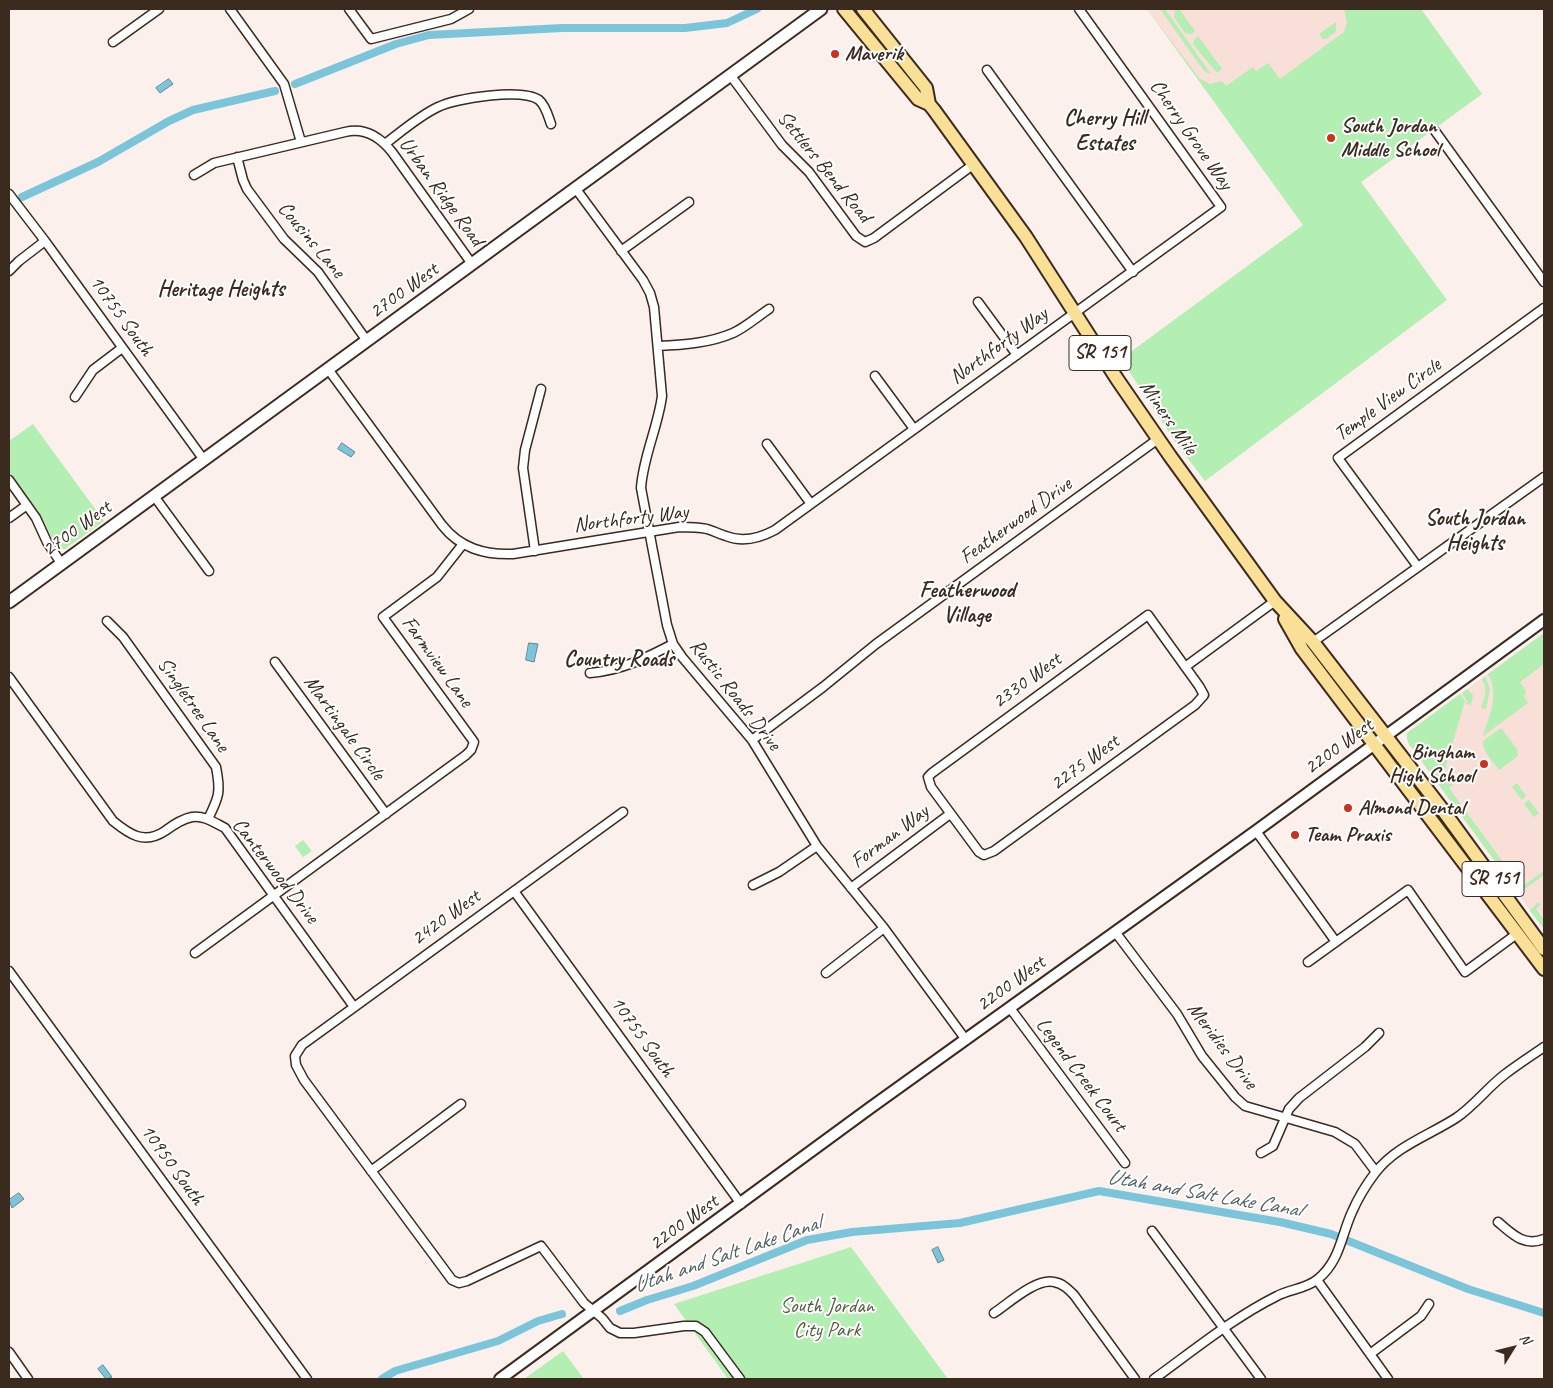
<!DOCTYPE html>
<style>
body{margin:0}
#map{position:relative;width:1553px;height:1388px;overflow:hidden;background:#fcf0ed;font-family:Caveat,sans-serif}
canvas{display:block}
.frame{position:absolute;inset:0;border:10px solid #3b2a1e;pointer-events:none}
.north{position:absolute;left:1488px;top:1323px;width:50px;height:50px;-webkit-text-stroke:4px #fff;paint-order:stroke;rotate:54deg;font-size:14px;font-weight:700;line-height:20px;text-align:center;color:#3b2a1e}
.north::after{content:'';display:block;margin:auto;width:18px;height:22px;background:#3b2a1e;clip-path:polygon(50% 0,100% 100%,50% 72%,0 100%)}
</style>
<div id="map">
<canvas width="1553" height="1388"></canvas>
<div class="frame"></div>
<div class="north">N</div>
</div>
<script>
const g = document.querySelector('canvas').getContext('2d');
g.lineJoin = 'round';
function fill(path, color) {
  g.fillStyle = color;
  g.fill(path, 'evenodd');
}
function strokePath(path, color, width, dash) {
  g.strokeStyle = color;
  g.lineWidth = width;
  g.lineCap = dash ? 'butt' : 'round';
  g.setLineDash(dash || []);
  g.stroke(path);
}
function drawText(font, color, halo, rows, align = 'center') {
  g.font = font + ' Caveat,sans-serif';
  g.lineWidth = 4;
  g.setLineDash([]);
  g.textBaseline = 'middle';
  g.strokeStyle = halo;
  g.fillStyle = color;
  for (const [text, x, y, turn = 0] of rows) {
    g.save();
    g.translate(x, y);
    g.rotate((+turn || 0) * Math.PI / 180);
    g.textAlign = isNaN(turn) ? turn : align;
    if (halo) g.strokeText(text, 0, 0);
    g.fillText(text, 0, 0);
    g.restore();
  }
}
const built = new Path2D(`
 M 1147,9 L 1421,9 L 1482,94 L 1303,225 Z
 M 1544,633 L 1544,929 L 1409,745 L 1407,738 L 1407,733 Z`);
const green = new Path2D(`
 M 1147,9 L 1199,78 L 1210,84 L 1222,81 L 1226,86 L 1253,67 L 1256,71 L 1268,63 L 1280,79 L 1344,32 L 1347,23 L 1344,9 L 1421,9 L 1482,94 L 1361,182 L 1447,300 L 1205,481 L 1176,443 L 1121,359 L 1303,225 Z
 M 1160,9 L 1165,9 L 1211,74 L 1204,71 Z
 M 1179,9 L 1195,31 L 1192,34 L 1185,33 L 1174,17 L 1175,11 Z
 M 1336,22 L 1336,32 L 1326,39 L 1323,39 L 1319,34 Z
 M 1198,36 L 1222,69 L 1217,73 L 1193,44 L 1195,39 Z
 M 33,424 L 104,521 L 65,549 L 59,549 L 56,546 L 38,511 L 9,471 L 9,441 Z
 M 1544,633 L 1544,664 L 1520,682 L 1526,691 L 1524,697 L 1528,703 L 1483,736 C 1489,716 1500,694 1488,674 Z
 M 1485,676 L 1490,689 L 1486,709 L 1481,708 C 1484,697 1489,691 1482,680 Z
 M 1467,689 L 1473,695 L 1471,705 L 1466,704 L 1467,701 L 1462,693 Z
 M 1460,694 L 1465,701 L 1442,779 L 1438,783 L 1409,744 L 1407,738 L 1407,733 Z
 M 1501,728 L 1517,749 L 1518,756 L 1499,770 C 1493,761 1482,751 1483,741 Z
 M 1445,779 L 1452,782 L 1453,785 L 1449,788 L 1513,876 L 1519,873 L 1516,878 L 1509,880 L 1507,877 L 1439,785 Z
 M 1517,783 L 1526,796 L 1522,800 L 1512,787 Z
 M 1529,800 L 1539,813 L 1534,817 L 1524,804 Z
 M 303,840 L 312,851 L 303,857 L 295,846 Z
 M 1544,871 L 1544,875 L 1519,893 L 1517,890 Z
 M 1538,903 L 1540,903 L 1540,905 L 1536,909 L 1544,920 L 1544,929 L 1530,911 L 1531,909 Z
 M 851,1247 L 948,1379 L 728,1379 L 674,1304 Z
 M 563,1351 L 584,1379 L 524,1379 Z`);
const water = new Path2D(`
 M 169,79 L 173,84 L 160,93 L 156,88 Z
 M 342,443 L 355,452 L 351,457 L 338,449 Z
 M 529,643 L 538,644 L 534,662 L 526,660 Z
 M 19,1193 L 24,1199 L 12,1208 L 9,1200 Z
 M 938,1247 L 944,1260 L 938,1263 L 932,1250 Z
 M 103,1365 L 112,1377 L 106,1379 L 98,1369 Z`);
const canal = new Path2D(`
 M 295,84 L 396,44 L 429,35 L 562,28 L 685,28 L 727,23 L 757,9
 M 22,197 L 98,162 L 169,121 L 193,110 L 275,91
 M 620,1311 L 647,1300 L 693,1286 L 807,1240 L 852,1232 L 960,1223 L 1099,1191 L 1280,1222 L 1331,1234 L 1468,1289 L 1544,1313
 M 382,1379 L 395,1371 L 498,1341 L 538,1321 L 562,1314`);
const minor = new Path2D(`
 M 230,9 L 284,84 L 301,142
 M 349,9 L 371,39 L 451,19 L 469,9
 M 113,42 L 159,9
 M 987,70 L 1133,272
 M 731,76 L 782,145 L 809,172 L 856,236 L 865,242 L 874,238 L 974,164
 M 1435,131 L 1544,282
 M 385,144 C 402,131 419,116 438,107 C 457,98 522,88 539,100 C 546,106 548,116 551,124
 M 237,157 L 243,180 L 247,189 L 284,239 L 318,272 L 367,341
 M 194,175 L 214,163 L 345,132 C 365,127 380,137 392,152 L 472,264
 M 576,189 L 643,280 L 650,293 L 654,307 L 662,396 C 658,427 643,457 641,488 L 667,625 L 673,644 L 682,657 L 752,740 L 817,846 L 884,928 L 966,1040
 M 9,194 L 45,241 L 204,460
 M 621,251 L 689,202
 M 9,271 L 19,261 L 45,241
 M 978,302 L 1017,355
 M 658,346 C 683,345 710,343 733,333 C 746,327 757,317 769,309
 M 328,369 L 442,525 C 460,548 484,555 513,554 L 679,527 C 689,527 698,527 707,529 C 714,531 719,534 726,536 C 743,543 760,538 775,530 L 1221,207 L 1079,9
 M 875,376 L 914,429
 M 75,397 L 93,370 L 122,348
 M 767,444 L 811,504
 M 9,480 L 36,518 L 47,542 L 61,563
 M 154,496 L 209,571
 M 9,518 L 27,505
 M 535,551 L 523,468 L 525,450 L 541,389
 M 1418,567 L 1338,458 L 1544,308
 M 1148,615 L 1199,686 L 1204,695 L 1195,705 L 994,851 L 984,855 L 979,852 L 931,787 L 928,777 L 932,773 Z
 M 107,621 L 123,637 L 216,767 C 221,792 219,797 208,819
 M 1313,642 L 1544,477
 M 275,662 L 386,814
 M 1185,667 L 1275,601
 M 590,673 C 622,670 644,659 673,644
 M 9,677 L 113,821 C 129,834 144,845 165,831 C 173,825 182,819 192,817 C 204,815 215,823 225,828 L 354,1007
 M 752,740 L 823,687 L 876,644 L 1158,439
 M 623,812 L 302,1045 L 295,1056 L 296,1065 L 304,1080 L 452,1280 L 459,1283 L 467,1281 L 541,1246 L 584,1303 L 602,1318 L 610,1328 L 620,1333 L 634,1333 L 684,1326 L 696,1326 L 705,1332 L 740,1379
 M 1256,831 L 1336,942
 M 753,885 L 779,872 L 817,846
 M 851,888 L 950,814
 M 514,891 L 741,1204
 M 1116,933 L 1177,1014 L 1202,1056 L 1235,1097 L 1245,1106 L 1335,1132 L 1355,1144 L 1376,1172
 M 195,953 L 466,755 L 471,750 L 474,742 L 383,617 L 437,577 L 463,544
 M 1308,962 L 1408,890 L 1465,972 L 1518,933
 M 9,971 L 307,1379
 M 826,973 L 884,928
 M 1010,1008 L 1125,1163
 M 1261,1153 L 1273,1146 L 1289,1109 L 1299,1098 L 1365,1047 L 1379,1033
 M 371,1171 L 461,1104
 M 1498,1222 C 1512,1234 1524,1247 1544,1239
 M 1152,1231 L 1261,1379
 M 1317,1280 L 1388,1379
 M 994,1313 C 1009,1303 1036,1278 1054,1282 C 1062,1283 1068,1289 1074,1295 L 1135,1379
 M 9,1352 L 28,1379
 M 1370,1354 L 1421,1316 L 1429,1304
 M 1154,1379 C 1194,1350 1233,1318 1277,1296 C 1290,1289 1306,1289 1318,1279 C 1340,1261 1341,1236 1352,1212 C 1358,1198 1366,1185 1375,1173 C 1396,1146 1428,1136 1456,1118 C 1474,1106 1487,1088 1504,1075 C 1517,1065 1531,1056 1544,1047`);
const tertiary = new Path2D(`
 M 500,1379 L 870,1108 L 1256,831 L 1544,620`);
const secondary = new Path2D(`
 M 9,602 L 821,9`);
const primary = new Path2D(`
 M 844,9 L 918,99 L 929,104 L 934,110 L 1026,237 L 1117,379 L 1170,456 L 1275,601 L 1313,642 L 1442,809 L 1544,949
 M 863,9 L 926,88 L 929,104
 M 1285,619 L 1302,649 L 1544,969`);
const markers = [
 [835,54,5,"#c8321e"],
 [1331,138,5,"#c8321e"],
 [1484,764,5,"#c8321e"],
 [1348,808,5,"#c8321e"],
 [1295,835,5,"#c8321e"]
];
const shields = [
 [1100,353,62],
 [1493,879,62]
];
const shieldNames = [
 ["SR 151",1100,353],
 ["SR 151",1493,879]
];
const poiNames = [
 ["Maverik",845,54],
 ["South Jordan",1341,126],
 ["Middle School",1341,150],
 ["Bingham",1474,752,"right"],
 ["High School",1474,776,"right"],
 ["Almond Dental",1358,808],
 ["Team Praxis",1305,835]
];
const streetNames = [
 ["Cherry Grove Way",1191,135,55],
 ["Settlers Bend Road",824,167,51],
 ["Urban Ridge Road",441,192,54],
 ["Cousins Lane",311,240,50],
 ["2700 West",404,291,-36],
 ["10755 South",121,316,54],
 ["Northforty Way",999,346,-36],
 ["Temple View Circle",1388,400,-36],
 ["Miners Mile",1168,418,55],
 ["Northforty Way",631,519,-7],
 ["Featherwood Drive",1016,521,-36],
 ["2700 West",77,529,-36],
 ["Farmview Lane",437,662,54],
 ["2330 West",1027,681,-36],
 ["Rustic Roads Drive",735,695,52],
 ["Singletree Lane",193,705,55],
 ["Martingale Circle",344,728,54],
 ["2200 West",1339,747,-36],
 ["2275 West",1085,763,-36],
 ["Forman Way",890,837,-37],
 ["Canterwood Drive",275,871,52],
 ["2420 West",446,918,-36],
 ["2200 West",1011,984,-36],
 ["10755 South",642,1037,54],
 ["Meridies Drive",1222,1046,53],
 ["Legend Creek Court",1081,1075,53],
 ["10950 South",172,1165,54],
 ["2200 West",684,1223,-36]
];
const parkNames = [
 ["South Jordan",827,1306],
 ["City Park",827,1330]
];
const neighbourhoodNames = [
 ["Cherry Hill",1105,119],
 ["Estates",1105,144],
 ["Heritage Heights",221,290],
 ["South Jordan",1475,519],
 ["Heights",1475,544],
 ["Featherwood",967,591],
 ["Village",967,616],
 ["Country Roads",619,660]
];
const waterNames = [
 ["Utah and Salt Lake Canal",1204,1194,10],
 ["Utah and Salt Lake Canal",727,1255,-19]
];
fill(built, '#f8dfd7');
fill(green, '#b3eeb3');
fill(water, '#7bc5da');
strokePath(water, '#61878f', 1);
strokePath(canal, '#7bc5da', 8);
strokePath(minor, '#3b2a1e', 11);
strokePath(tertiary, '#3b2a1e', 14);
strokePath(secondary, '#3b2a1e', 15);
strokePath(primary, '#3b2a1e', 16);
strokePath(minor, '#fff', 8);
strokePath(tertiary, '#fff', 10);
strokePath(secondary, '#fff', 11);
strokePath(primary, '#fadf96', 12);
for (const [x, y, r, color] of markers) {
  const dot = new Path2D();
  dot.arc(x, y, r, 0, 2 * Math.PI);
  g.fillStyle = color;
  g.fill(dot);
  strokePath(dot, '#fff', 2);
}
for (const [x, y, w] of shields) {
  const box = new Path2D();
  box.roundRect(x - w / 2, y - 17.5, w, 35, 4);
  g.fillStyle = '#fff';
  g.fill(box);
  strokePath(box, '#3b2a1e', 1);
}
drawText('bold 20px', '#3b2a1e', null, shieldNames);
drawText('bold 21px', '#3b2a1e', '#fff', poiNames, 'left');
drawText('21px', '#3b2a1e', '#fff', streetNames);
drawText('21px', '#595b43', '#fff', parkNames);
drawText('bold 22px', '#3b2a1e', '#fff', neighbourhoodNames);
drawText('italic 22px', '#516060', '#fff', waterNames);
</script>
